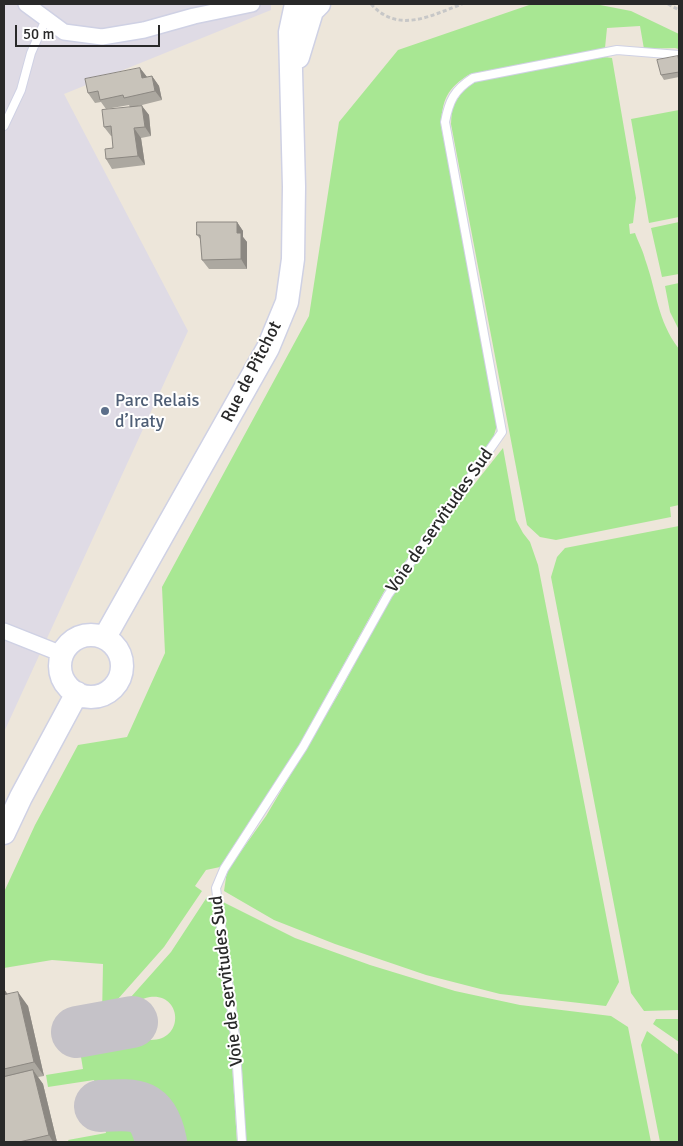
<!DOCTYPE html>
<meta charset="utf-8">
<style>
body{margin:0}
#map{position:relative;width:683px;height:1146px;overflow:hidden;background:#ede6da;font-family:Signika,sans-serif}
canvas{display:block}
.frame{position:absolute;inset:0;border:5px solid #292929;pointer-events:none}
.scale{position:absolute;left:15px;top:25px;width:145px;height:22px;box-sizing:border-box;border:2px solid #292929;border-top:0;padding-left:6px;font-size:15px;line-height:18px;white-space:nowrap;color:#292929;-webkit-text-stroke:4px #fff;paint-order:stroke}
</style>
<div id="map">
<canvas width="683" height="1146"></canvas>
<div class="frame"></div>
<div class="scale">50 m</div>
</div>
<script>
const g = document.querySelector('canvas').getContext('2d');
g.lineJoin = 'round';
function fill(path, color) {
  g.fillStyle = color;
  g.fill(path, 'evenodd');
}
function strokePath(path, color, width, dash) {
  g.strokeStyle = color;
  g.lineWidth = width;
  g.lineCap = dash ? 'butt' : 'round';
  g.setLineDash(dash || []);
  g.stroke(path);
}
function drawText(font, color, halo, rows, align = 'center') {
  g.font = font + ' Signika,sans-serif';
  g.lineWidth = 4;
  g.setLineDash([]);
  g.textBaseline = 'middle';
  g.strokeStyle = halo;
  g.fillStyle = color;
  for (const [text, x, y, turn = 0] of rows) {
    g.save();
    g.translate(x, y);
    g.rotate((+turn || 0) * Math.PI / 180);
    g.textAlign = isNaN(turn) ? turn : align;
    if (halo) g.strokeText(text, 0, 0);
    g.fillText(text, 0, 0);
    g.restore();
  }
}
const industrial = new Path2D(`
 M 4,4 L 271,4 L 271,10 L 64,94 L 188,331 L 4,732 Z`);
const green = new Path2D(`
 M 532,4 L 595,4 L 631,11 L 679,34 L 679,49 L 675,48 L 644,49 L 640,26 L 607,28 L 605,48 L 470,74 C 447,88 442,100 441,126 L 499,418 L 492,442 L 386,588 L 298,747 L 220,867 L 206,870 L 195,886 L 202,891 L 164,947 L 102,1017 L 103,964 L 52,960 L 4,968 L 4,892 L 35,825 L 78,745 L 127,737 L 165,653 L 162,587 L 309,316 L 339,122 L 398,50 Z
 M 604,57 L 612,58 L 636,198 L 633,223 L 629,224 L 630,234 L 635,233 C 638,242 643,250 645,259 C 657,292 657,320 679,349 L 679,505 L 670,507 L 671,517 L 556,540 L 540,537 L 527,525 L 451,124 L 452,107 L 463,91 L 477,80 Z
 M 679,110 L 679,217 L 649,223 L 631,119 Z
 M 679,222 L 679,274 L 662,277 L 651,228 Z
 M 679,283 L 679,330 L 670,312 L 665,286 Z
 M 503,448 L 516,520 L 523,533 L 530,542 L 538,565 L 619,982 L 606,1006 L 500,994 L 426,975 L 335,944 L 274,920 L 224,891 L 227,871 L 266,816 L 339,693 L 384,609 L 430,540 Z
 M 679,526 L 679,1010 L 644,1011 L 631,993 L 551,577 L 557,557 L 565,548 Z
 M 212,896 L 230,1032 L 237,1142 L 169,1142 C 168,1138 168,1134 167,1130 C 164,1117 147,1100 133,1100 C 120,1099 110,1103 99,1096 L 94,1080 L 48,1087 L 46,1075 L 83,1069 L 78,1039 L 130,1032 C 137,1034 144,1040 151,1040 C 185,1040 182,993 150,997 C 140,998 136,1005 129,1011 C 126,1014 118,1015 114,1016 L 171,952 L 207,897 Z
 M 223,902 L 295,938 L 370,965 L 455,991 L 520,1005 L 611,1016 L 628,1027 L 651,1142 L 246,1142 L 240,1035 Z
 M 656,1019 L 679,1019 L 679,1042 L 653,1024 Z
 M 647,1031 L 679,1055 L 679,1142 L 660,1142 L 641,1045 Z
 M 133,1111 C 150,1119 153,1124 157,1142 L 69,1142 L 68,1140 L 106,1133 L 103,1120 L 108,1112 Z`);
const taxiway = new Path2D(`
 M 77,1032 L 132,1022
 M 100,1106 C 136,1104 153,1102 161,1142`);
const path = new Path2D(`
 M 371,4 C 398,34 430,16 462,4
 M 668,4 L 679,10`);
const lane = new Path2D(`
 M 4,126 L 21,90 L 31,53 L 46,19
 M 242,1142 L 235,1036 L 216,888 L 224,869 L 303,747 L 388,595 L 502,432 L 445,122 C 449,101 454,90 473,78 L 617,50 L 679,55`);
const street = new Path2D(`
 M 26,4 L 64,32 L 102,37 L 144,30 L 194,16 L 252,4
 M 4,631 L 62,654`);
const secondary = new Path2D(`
 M 298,57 L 312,11 L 319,4
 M60 666a31 31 0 1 1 62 0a31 31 0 1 1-62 0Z
 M 105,637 L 268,348 L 287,302 L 293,259 L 294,187 L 290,32 L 296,4
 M 4,833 L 21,797 L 77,693`);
const wall = new Path2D(`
 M 679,58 L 679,77 L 664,80 L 661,75 Z
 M 140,68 L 147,77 L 152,76 L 159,86 L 162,100 L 134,107 L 142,106 L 149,115 L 151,136 L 141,138 L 145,165 L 112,169 L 106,159 L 113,148 L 112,136 L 111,136 L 104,127 L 130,107 L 129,105 L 106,109 L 101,102 L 95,103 L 88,93 Z
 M 237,222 L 243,231 L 243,237 L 247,242 L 247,269 L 209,269 L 202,260 L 201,240 L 197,235 Z
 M 4,989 L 8,995 L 28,1006 L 44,1076 L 38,1077 L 43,1084 L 57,1142 L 4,1142 Z`);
const shadedWall = new Path2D(`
 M 140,68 L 147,77 L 142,78 Z
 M 152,76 L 159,86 L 162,100 L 155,91 Z
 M 142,106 L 149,115 L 151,136 L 145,127 Z
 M 134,128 L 141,138 L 145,165 L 138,156 Z
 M 237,222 L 243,231 L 243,237 L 247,242 L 247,269 L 241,259 L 237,233 Z
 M 4,989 L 8,995 L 4,999 Z
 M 18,992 L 28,1006 L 44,1076 L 34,1062 Z
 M 33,1070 L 43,1084 L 57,1142 L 53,1142 L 49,1135 Z`);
const building = new Path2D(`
 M 678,56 L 679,62 L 679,72 L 661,75 L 657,60 Z
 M 140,68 L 142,78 L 152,76 L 155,91 L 124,98 L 123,95 L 100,100 L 98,91 L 88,93 L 85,79 Z
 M 142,106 L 145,127 L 134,128 L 138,156 L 106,159 L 105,149 L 113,148 L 111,126 L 104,127 L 102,110 Z
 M 197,222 L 237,222 L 237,233 L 241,233 L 241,259 L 202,260 L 200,235 L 197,235 Z
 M 18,992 L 34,1062 L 4,1069 L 4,995 Z
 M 33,1070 L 49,1135 L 19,1142 L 4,1142 L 4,1077 Z`);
const markers = [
 [105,411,5,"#5c6f8a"]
];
const streetNames = [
 ["Rue de Pitchot",252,372,-63],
 ["Voie de servitudes Sud",440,521,-55],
 ["Voie de servitudes Sud",227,981,-97]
];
const serviceNames = [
 ["Parc Relais",115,401],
 ["d’Iraty",115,422]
];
fill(industrial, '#dfdbe5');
fill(green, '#a8e793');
strokePath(taxiway, '#c5c2c8', 52);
strokePath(lane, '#cfd1e4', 10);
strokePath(street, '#cfd1e4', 18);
strokePath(secondary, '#cfd1e4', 25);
strokePath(path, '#c7c7c7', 3, [4, 2.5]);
strokePath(lane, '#fff', 8);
strokePath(street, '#fff', 15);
strokePath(secondary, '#fff', 22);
fill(wall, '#aca8a0');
fill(shadedWall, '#8c8882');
fill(building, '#c8c3ba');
strokePath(building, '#8c8882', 1);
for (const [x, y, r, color] of markers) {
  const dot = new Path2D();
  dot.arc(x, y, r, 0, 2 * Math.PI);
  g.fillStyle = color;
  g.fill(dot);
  strokePath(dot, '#fff', 2);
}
drawText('18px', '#292929', '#fff', streetNames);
drawText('18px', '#4e5e75', '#fff', serviceNames, 'left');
</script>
